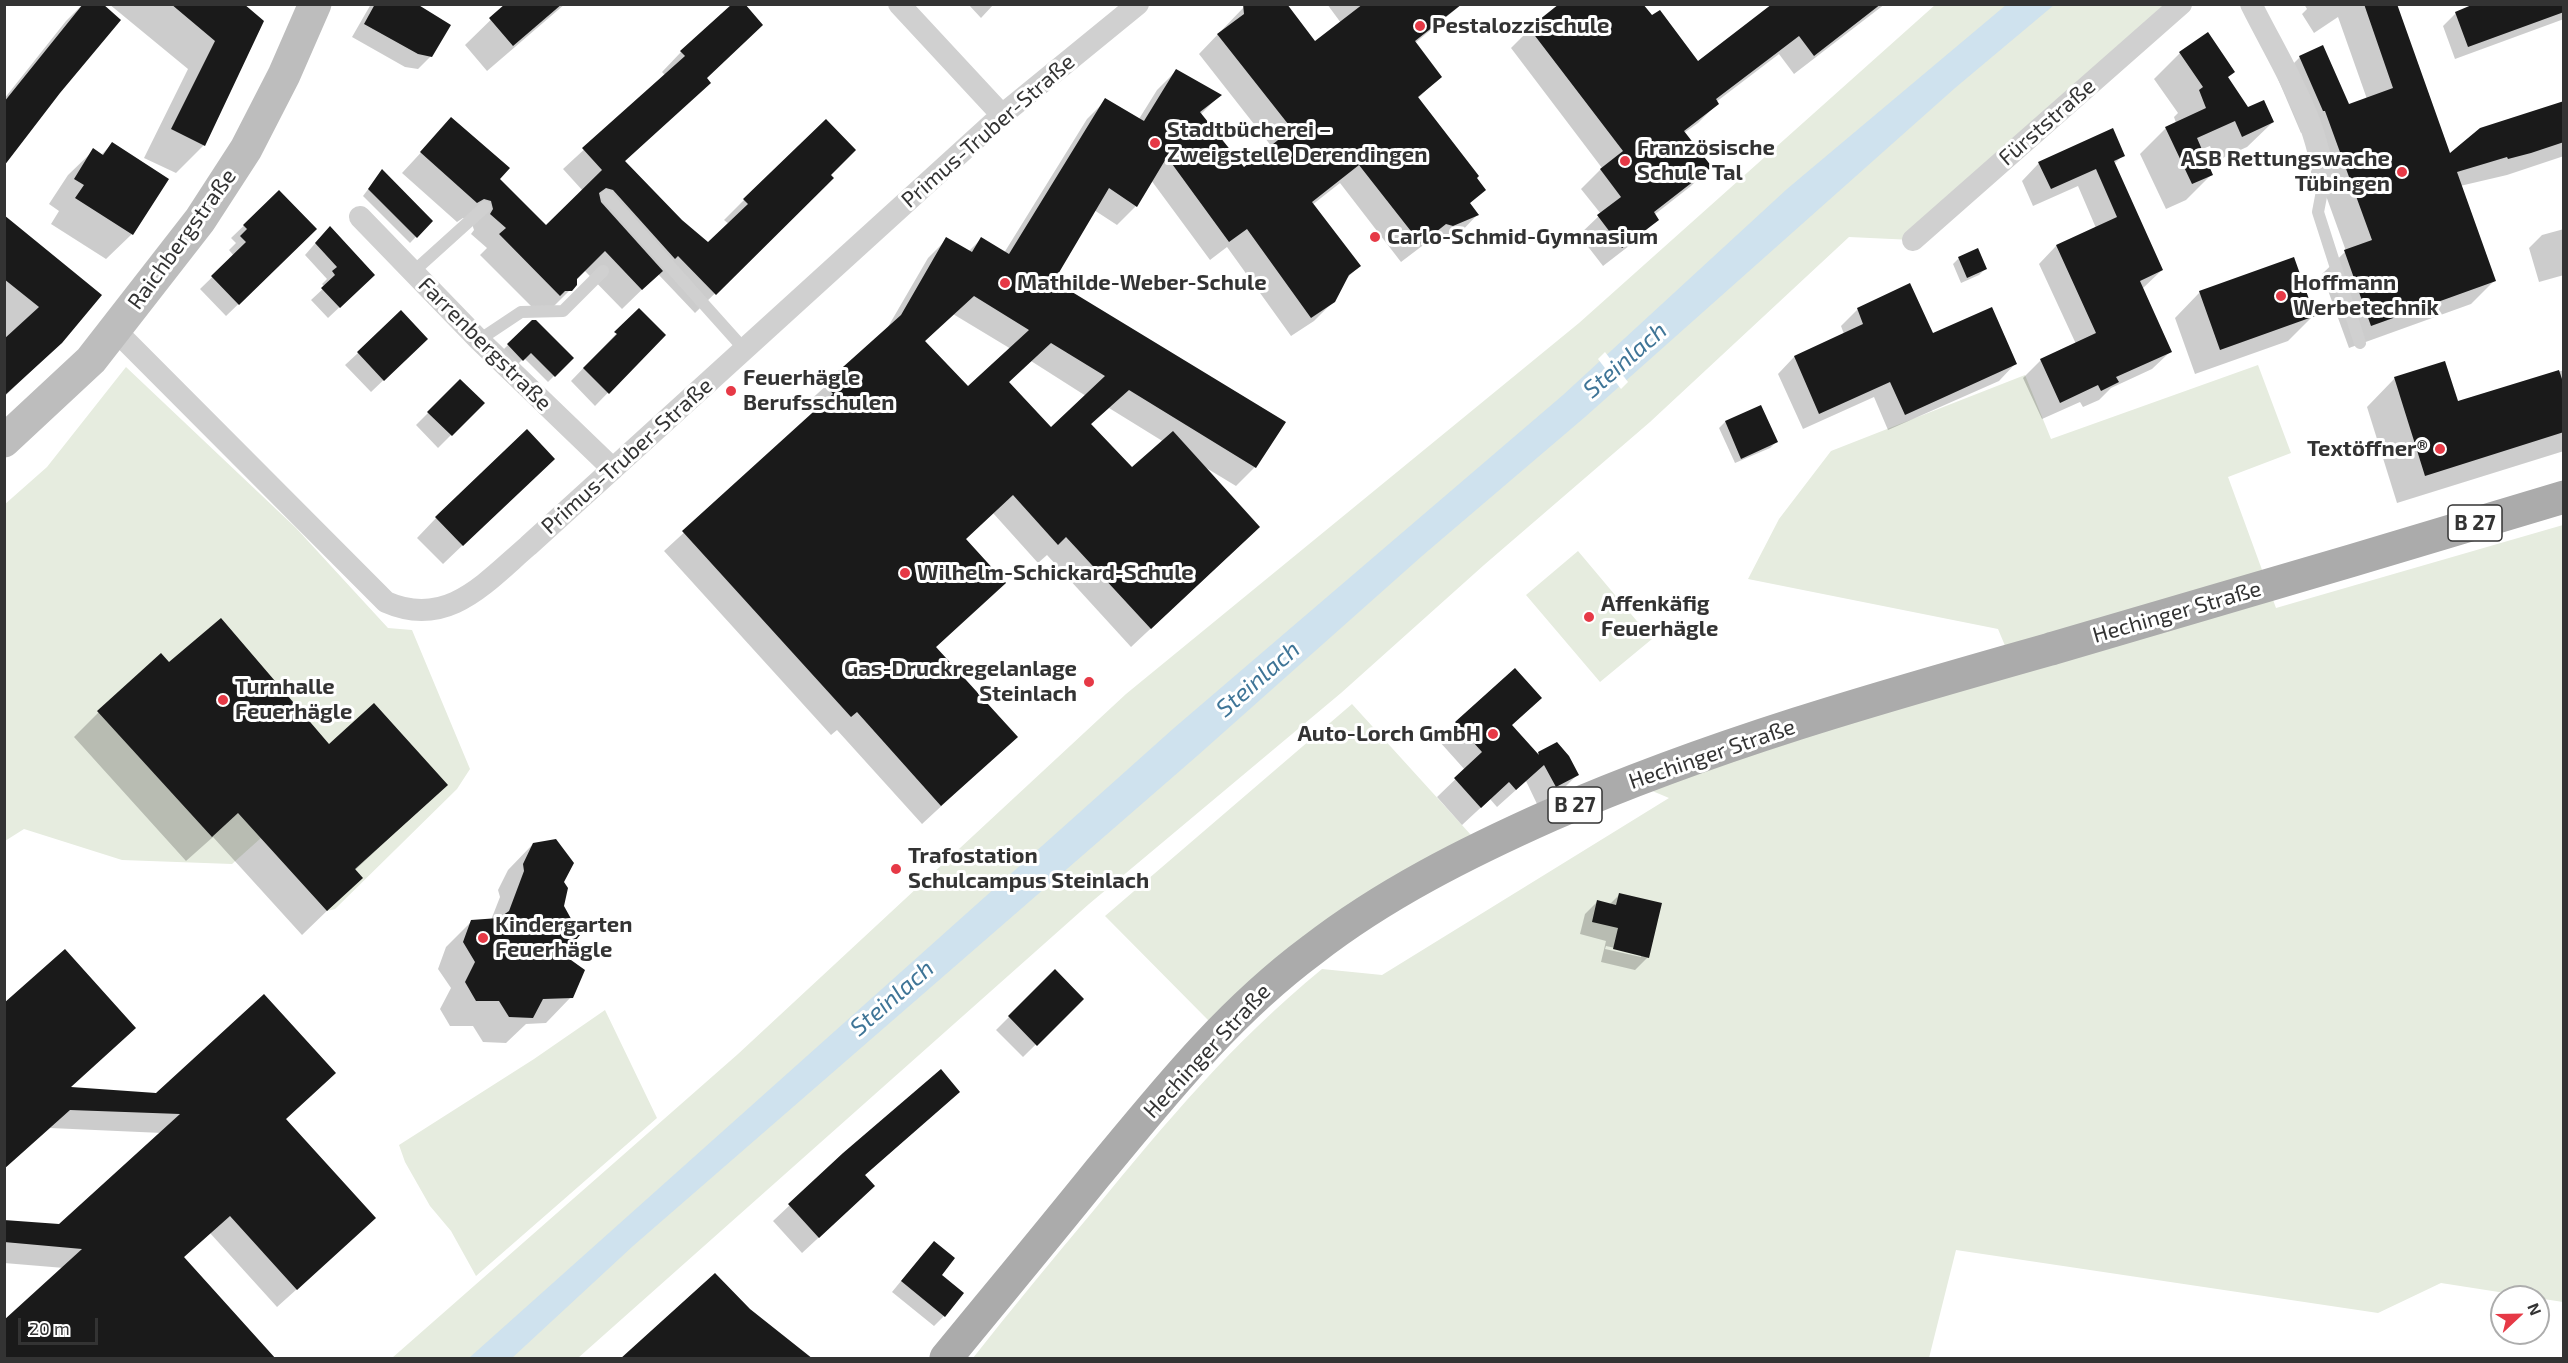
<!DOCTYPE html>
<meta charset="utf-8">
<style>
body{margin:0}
#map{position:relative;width:2568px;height:1363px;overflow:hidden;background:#fff;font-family:"Exo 2",sans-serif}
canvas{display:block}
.frame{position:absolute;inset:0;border:6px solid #333;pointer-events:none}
.north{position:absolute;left:2490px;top:1285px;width:60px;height:60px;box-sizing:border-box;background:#fff;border:2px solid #adadad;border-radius:50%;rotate:68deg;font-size:16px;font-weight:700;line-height:24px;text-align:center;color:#333}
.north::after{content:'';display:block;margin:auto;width:21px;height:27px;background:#e63946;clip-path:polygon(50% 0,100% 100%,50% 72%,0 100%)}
.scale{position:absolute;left:18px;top:1318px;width:80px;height:27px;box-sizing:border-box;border:3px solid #333;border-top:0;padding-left:8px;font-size:18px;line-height:21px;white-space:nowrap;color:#333;-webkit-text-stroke:4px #fff;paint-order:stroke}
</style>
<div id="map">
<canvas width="2568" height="1363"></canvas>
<div class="frame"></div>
<div class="north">N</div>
<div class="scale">20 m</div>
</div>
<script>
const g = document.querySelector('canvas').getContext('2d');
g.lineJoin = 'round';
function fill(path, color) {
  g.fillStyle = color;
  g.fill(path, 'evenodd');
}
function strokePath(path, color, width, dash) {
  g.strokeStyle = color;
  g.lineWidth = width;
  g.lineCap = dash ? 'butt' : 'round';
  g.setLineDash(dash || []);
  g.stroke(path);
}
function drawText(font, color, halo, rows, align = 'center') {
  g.font = font + ' "Exo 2",sans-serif';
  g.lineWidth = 6;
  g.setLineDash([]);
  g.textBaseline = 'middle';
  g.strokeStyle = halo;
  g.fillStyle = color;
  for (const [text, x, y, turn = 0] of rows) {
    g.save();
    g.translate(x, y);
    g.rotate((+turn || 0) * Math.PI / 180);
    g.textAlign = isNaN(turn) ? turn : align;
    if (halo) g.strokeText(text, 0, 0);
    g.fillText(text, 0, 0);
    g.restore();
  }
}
const green = new Path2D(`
 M 1935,5 L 2181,5 L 1913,240 L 1849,237 L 1650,422 L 1484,565 L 1341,693 L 1089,904 L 578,1358 L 392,1358 L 738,1054 L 1126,694 L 1579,323 Z
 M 2258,365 L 2291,453 L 2228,477 L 2276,608 L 2563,525 L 2563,1302 L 2441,1283 L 2378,1313 L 1956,1250 L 1929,1358 L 973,1358 C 1012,1308 1053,1259 1094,1210 C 1167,1121 1233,1042 1322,969 L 1382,975 L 1669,798 L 1631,782 L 2011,660 L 1998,629 L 1748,579 L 1779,519 L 1831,451 L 2025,375 L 2051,439 Z
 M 126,367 L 296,528 L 388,628 L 412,630 L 470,769 L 457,789 L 335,909 L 327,911 L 261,838 L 232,864 L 122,860 L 24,829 L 5,841 L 4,505 L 47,467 Z
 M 1578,551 L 1652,639 L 1600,682 L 1526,595 Z
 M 1352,704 L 1471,835 L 1209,1021 L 1105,916 Z
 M 605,1010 L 657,1118 L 476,1276 L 451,1231 L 430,1206 L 405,1162 L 399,1145 L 534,1059 Z`);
const water = new Path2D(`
 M 2006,5 L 2054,5 L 1955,88 L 1585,417 L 1422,556 L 1197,756 L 633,1246 L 512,1358 L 469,1358 L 1174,728 L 1563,395 L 1787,189 Z`);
const pier = new Path2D(`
 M 1605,352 L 1628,382 L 1621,389 L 1598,359 Z`);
const shadow = new Path2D(`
 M 83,4 L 59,92 L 4,162 L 4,99 L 66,21 Z
 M 109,4 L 242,4 L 262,21 L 204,145 L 176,173 L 144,158 L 188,69 Z
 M 371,4 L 414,4 L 431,56 L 418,69 L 405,67 L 352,37 Z
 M 507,4 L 565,4 L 487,71 L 465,45 Z
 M 968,4 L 994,4 L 981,18 Z
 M 1327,4 L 1462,4 L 1415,43 L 1440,77 L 1417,99 L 1484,190 L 1469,204 L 1477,215 L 1459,234 L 1433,244 L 1426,243 L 1401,262 L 1340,183 L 1312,205 L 1359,266 L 1345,280 L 1334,301 L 1314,321 L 1291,336 L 1227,247 L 1210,260 L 1151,180 L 1136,206 L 1117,225 L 1094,210 L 1052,282 L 1255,467 L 1236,486 L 1203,466 L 1239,546 L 1131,647 L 1047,555 L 1038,563 L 993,513 L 964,540 L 1004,583 L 935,648 L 1016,737 L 922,824 L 837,730 L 831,735 L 664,551 L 814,413 L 806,404 L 885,332 L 928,258 L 947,239 L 968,252 L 981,239 L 1004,253 L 1087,119 L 1106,100 L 1139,119 L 1157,90 L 1176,71 L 1220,95 L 1200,115 L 1243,169 L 1272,147 L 1199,54 L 1244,7 L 1315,43 L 1341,23 ZM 953,314 L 1011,349 L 968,388 L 924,342 ZM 1031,361 L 1086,396 L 1051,429 L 1008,383 ZM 1109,408 L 1164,442 L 1132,469 L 1090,425 Z
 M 1775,4 L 1885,4 L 1794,74 L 1779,54 L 1716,102 L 1717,104 L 1698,123 L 1684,133 L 1710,167 L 1691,186 L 1654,215 L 1657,219 L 1638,239 L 1603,266 L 1579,235 L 1601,214 L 1581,189 L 1602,168 L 1511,48 L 1530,29 L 1698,63 Z
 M 2304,4 L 2395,4 L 2449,156 L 2564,103 L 2564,156 L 2507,175 L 2460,186 L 2494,281 L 2471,304 L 2349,348 L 2322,274 L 2346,251 L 2303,132 L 2301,133 L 2278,79 L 2300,57 L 2348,106 L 2367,99 L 2338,17 L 2314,33 L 2302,14 L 2307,9 Z
 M 2564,4 L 2564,19 L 2455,59 L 2443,26 L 2456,13 Z
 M 2207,34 L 2227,78 L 2248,109 L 2273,122 L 2247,147 L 2216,161 L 2210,146 L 2200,150 L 2211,175 L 2186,200 L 2166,209 L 2140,154 L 2166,128 L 2176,123 L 2174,117 L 2178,113 L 2154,79 L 2180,53 Z
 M 681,52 L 709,83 L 624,162 L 681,221 L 708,244 L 729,224 L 724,220 L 744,200 L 829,175 L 832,178 L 695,313 L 658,274 L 622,309 L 584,270 L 575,278 L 576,284 L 550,310 L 539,314 L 480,255 L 487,248 L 471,234 L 474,230 L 471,221 L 463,218 L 457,222 L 402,173 L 452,119 L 498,179 L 546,227 L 583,191 L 563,169 L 665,75 L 662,72 Z
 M 112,144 L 132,234 L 106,259 L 51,224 L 59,211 L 49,204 L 68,175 L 94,150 L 101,155 Z
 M 2123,155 L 2114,164 L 2162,270 L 2142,289 L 2170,352 L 2152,369 L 2111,388 L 2099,400 L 2083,407 L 2080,402 L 2042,419 L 2023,378 L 2041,360 L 2076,344 L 2039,264 L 2056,246 L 2096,228 L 2078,186 L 2033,206 L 2022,181 L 2039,163 Z
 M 382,171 L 431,221 L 410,243 L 363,196 Z
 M 279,192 L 303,242 L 226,316 L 200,289 L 234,256 L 229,250 L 236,243 L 231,238 Z
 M 4,217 L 61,342 L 4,397 Z
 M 2564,229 L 2564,275 L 2539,282 L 2529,248 L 2542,235 Z
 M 319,239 L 362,286 L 328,318 L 311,300 L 325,287 L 322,284 L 327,279 L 305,255 Z
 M 1959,258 L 1985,269 L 1979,275 L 1961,283 L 1953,264 Z
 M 2200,292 L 2314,315 L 2288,341 L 2195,374 L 2175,318 Z
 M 1858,309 L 1932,335 L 2015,364 L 1999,381 L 1888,430 L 1874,397 L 1803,429 L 1778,374 L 1794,357 L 1844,334 L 1841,326 Z
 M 639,310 L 664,335 L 595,406 L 571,381 Z
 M 532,321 L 572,358 L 548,382 L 524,358 L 516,366 L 502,351 Z
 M 413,352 L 371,392 L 345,365 L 358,353 Z
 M 2564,370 L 2564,451 L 2397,503 L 2367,407 L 2395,378 L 2457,403 Z
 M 460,381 L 483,403 L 438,448 L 416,425 Z
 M 1760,407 L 1776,442 L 1770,448 L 1735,463 L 1719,428 L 1725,422 Z
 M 533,478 L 443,564 L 417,538 L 436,518 Z
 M 169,665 L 329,747 L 446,785 L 354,871 L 361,878 L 302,935 L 213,837 L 186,861 L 74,737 L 99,712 Z
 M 1456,723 L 1511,726 L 1537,755 L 1539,753 L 1577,775 L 1559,793 L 1537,804 L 1526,781 L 1497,807 L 1490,799 L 1462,825 L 1437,797 L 1465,770 L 1439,741 Z
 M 533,844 L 563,907 L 562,956 L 571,997 L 546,1023 L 526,1024 L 506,1043 L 483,1042 L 473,1026 L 450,1026 L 440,1009 L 451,988 L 438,969 L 446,947 L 472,921 L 491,920 L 500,897 L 498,890 L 508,870 Z
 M 1619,895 L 1648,957 L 1635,970 L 1601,962 L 1606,941 L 1580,934 L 1585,914 L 1597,902 L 1609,905 ZM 1606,946 L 1641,954 L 1641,957 L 1605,949 Z
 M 1055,971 L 1082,999 L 1023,1057 L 996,1030 Z
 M 4,1005 L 70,1088 L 285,1120 L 356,1236 L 277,1307 L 210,1233 L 183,1258 L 64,1268 L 4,1263 L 4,1221 L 60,1226 L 162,1133 L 50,1128 L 4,1169 Z
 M 958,1092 L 864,1176 L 857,1202 L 802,1253 L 773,1221 L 844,1154 Z
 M 924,1253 L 940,1276 L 944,1316 L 934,1326 L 892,1292 Z`);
const building = new Path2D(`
 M 83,4 L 103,4 L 121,20 L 60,93 L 4,166 L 4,102 Z
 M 171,4 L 244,4 L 264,21 L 205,146 L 171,129 L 215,41 Z
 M 375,4 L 417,4 L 451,25 L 432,57 L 418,54 L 364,24 Z
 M 505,4 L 562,4 L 513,46 L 489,18 Z
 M 732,4 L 745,4 L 763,25 L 707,78 L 711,83 L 625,161 L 682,220 L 708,242 L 748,204 L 743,199 L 826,119 L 856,150 L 831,175 L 834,178 L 716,295 L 678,256 L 675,259 L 613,190 L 606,188 L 599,193 L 601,202 L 663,271 L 642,290 L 605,251 L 577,279 L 577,285 L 572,291 L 565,291 L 560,296 L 499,234 L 506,228 L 490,214 L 493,209 L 491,201 L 484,199 L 477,203 L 420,152 L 451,117 L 510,168 L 500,179 L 546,225 L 602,170 L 582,148 L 685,56 L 680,51 Z
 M 1243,4 L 1287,4 L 1315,41 L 1363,4 L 1462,4 L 1415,41 L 1442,77 L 1418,97 L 1479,176 L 1477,178 L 1486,190 L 1470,203 L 1479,215 L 1453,226 L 1446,224 L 1421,244 L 1359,165 L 1312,202 L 1361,266 L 1349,275 L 1335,302 L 1311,318 L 1247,229 L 1229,242 L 1167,157 L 1137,207 L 1109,188 L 1054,281 L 1286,422 L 1256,468 L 1129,390 L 1091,424 L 1132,467 L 1173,431 L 1260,527 L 1151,629 L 1066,537 L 1058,545 L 1013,495 L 966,539 L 1006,583 L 936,647 L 1018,737 L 941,806 L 857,712 L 851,717 L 682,531 L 833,394 L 824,384 L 901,315 L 946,237 L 972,252 L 981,237 L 1009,254 L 1105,98 L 1144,121 L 1176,69 L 1222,95 L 1200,112 L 1244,167 L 1292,129 L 1217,34 L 1244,14 ZM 974,296 L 1029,330 L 968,386 L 925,341 ZM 1051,343 L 1105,376 L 1051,427 L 1009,382 Z
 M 1559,4 L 1643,4 L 1652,15 L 1660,10 L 1698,61 L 1772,4 L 1881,4 L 1814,56 L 1799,36 L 1716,99 L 1719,104 L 1684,131 L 1712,167 L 1654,212 L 1659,220 L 1622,248 L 1597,215 L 1621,197 L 1600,169 L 1623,151 L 1529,28 Z
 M 2364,4 L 2397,4 L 2450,153 L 2480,128 L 2564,101 L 2564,142 L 2531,153 L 2508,159 L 2507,157 L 2457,172 L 2496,281 L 2371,326 L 2344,250 L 2372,240 L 2325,111 L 2323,111 L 2299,56 L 2323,45 L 2349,104 L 2393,88 Z
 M 2474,4 L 2564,4 L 2564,12 L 2468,47 L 2455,12 Z
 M 2208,32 L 2235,72 L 2228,77 L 2248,107 L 2264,100 L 2274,122 L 2242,137 L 2235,121 L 2197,138 L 2213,175 L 2192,184 L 2165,127 L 2206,108 L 2199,90 L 2203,87 L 2179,52 Z
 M 2113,128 L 2125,156 L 2114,161 L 2163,270 L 2140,281 L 2172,352 L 2116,377 L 2119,382 L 2101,391 L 2098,385 L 2060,403 L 2040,359 L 2096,333 L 2056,245 L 2117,217 L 2096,169 L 2051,189 L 2038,162 Z
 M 112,142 L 169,179 L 133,235 L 75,198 L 84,185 L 74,179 L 93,148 L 103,155 Z
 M 382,169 L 433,221 L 417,238 L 368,189 Z
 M 279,190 L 317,229 L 239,305 L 211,276 L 246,242 L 240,236 L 247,229 L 243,225 Z
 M 4,215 L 102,295 L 62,343 L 4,396 L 4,339 L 39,307 L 4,279 Z
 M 330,226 L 375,275 L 340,308 L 321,288 L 335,275 L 332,271 L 337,267 L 315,243 Z
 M 1978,248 L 1987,269 L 1967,278 L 1958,257 Z
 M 2294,257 L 2315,316 L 2220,350 L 2199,291 Z
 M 1910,283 L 1933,333 L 1992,307 L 2017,364 L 1905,415 L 1890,382 L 1819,414 L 1794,356 L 1863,324 L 1857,308 Z
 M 639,308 L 666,335 L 609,394 L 583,368 L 617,334 L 614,332 Z
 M 401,310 L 428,339 L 384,381 L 357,352 Z
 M 532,320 L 536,320 L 574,358 L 555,377 L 531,353 L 523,361 L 507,344 Z
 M 2445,361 L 2458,401 L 2559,370 L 2564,385 L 2564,432 L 2425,476 L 2394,377 Z
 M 460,379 L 485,403 L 452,436 L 427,412 Z
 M 1761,405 L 1778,442 L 1741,459 L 1725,421 Z
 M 527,429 L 555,459 L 463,546 L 435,517 Z
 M 221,618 L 329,744 L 374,703 L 448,785 L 355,869 L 363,878 L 327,911 L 238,813 L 212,837 L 97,711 L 161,653 L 169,662 Z
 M 1515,668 L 1542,698 L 1512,725 L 1539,755 L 1538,752 L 1557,742 L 1569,756 L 1579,775 L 1556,787 L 1544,765 L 1516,790 L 1509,782 L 1481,808 L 1454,778 L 1482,752 L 1455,722 Z
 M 556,839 L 574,863 L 564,882 L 568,888 L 564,906 L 580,935 L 564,955 L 585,970 L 573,998 L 543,999 L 533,1018 L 509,1017 L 499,1001 L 476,1001 L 465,982 L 475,962 L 463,942 L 471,920 L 499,918 L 509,911 L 524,871 L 523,864 L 533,843 Z
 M 1619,893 L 1662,903 L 1649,958 L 1613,949 L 1618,928 L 1592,922 L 1597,900 L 1616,905 Z
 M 65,949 L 136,1028 L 71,1087 L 156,1093 L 264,994 L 336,1073 L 286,1119 L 376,1218 L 297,1290 L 230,1216 L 184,1257 L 276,1359 L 4,1359 L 4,1320 L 82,1249 L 4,1242 L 4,1220 L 59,1224 L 180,1114 L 70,1110 L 4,1169 L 4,1003 Z
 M 1055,969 L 1084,999 L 1037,1046 L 1008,1016 Z
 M 941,1069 L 960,1092 L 865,1175 L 875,1186 L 819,1238 L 788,1204 L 843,1153 Z
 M 934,1241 L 955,1258 L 942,1275 L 964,1293 L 945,1317 L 901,1281 Z
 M 715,1273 L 750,1309 L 813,1359 L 620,1359 Z`);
const lane = new Path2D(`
 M 2323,186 L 2318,212 L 2360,343
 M 607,196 L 744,349
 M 413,272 L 485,207
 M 479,340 L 521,312 L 563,311 L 603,271`);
const street = new Path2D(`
 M 899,4 L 1002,115
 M 2251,4 C 2278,59 2322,125 2323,186
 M 360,217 L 479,340 L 613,469
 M 1913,240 L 2181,4
 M 115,330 L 386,602 C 447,629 485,583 528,546 L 1002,115 L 1138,4`);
const secondary = new Path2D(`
 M 4,441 L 91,360 L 200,220 L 246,149 L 284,75 L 315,4`);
const primary = new Path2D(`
 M 946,1358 C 996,1297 1046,1237 1096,1175 C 1163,1094 1227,1013 1312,950 C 1384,894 1468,852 1551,815 C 1713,744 1884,696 2054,648 C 2225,599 2394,548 2564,497`);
const markers = [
 [1420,26,6,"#e63946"],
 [1155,143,6,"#e63946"],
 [1625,161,6,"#e63946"],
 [2402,172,6,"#e63946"],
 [1375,237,6,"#e63946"],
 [1005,283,6,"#e63946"],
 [2281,296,6,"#e63946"],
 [731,391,6,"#e63946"],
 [2440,449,6,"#e63946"],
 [905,573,6,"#e63946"],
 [1589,617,6,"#e63946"],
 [1089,682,6,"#e63946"],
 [223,700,6,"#e63946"],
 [1493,734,6,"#e63946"],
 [896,869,6,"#e63946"],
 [483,938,6,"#e63946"]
];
const shields = [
 [2475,523,54],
 [1575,805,54]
];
const shieldNames = [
 ["B 27",2475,523],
 ["B 27",1575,805]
];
const poiNames = [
 ["Pestalozzischule",1432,26],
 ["Stadtbücherei –",1167,130],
 ["Zweigstelle Derendingen",1167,155],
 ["Französische",1637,148],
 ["Schule Tal",1637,173],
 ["ASB Rettungswache",2390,159,"right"],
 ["Tübingen",2390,184,"right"],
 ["Carlo-Schmid-Gymnasium",1387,237],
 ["Mathilde-Weber-Schule",1017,283],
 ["Hoffmann",2293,283],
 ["Werbetechnik",2293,308],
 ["Feuerhägle",743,378],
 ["Berufsschulen",743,403],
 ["Textöffner®",2428,449,"right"],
 ["Wilhelm-Schickard-Schule",917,573],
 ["Affenkäfig",1601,604],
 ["Feuerhägle",1601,629],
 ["Gas-Druckregelanlage",1077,669,"right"],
 ["Steinlach",1077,694,"right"],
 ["Turnhalle",235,687],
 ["Feuerhägle",235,712],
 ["Auto-Lorch GmbH",1481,734,"right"],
 ["Trafostation",908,856],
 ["Schulcampus Steinlach",908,881],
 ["Kindergarten",495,925],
 ["Feuerhägle",495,950]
];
const streetNames = [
 ["Fürststraße",2047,122,-41],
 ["Primus-Truber-Straße",988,131,-41],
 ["Raichbergstraße",182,239,-54],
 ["Farrenbergstraße",485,344,45],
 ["Primus-Truber-Straße",627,456,-42],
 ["Hechinger Straße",2177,612,-16],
 ["Hechinger Straße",1712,754,-19],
 ["Hechinger Straße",1207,1051,-47]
];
const waterNames = [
 ["Steinlach",1625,360,-41],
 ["Steinlach",1258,679,-41],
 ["Steinlach",892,998,-41]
];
fill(green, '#e6ecdf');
fill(water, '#cfe2ee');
fill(pier, '#fff');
fill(shadow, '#0003');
fill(building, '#1a1a1a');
strokePath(lane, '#d0d0d0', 12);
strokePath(street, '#d0d0d0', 22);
strokePath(secondary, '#bdbdbd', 33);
strokePath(primary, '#ababab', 33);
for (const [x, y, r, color] of markers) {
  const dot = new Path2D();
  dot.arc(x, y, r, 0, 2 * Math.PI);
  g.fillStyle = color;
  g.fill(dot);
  strokePath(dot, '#fff', 2);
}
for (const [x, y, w] of shields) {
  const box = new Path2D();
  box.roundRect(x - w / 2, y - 18, w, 36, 4.5);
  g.fillStyle = '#fff';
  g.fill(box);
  strokePath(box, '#333', 1.5);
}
drawText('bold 21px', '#333', null, shieldNames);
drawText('bold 22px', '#333', '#fff', poiNames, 'left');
drawText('22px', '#333', '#fff', streetNames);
drawText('italic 24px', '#3f7597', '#fff', waterNames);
</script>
